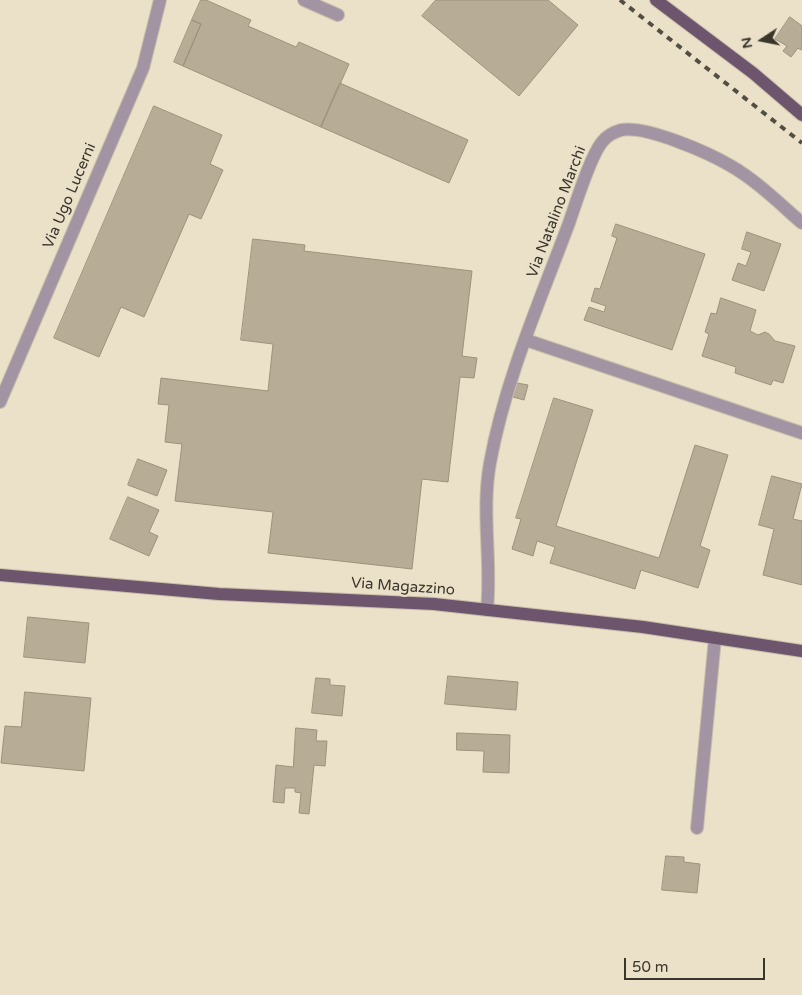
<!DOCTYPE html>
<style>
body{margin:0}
#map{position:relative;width:802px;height:995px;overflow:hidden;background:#ebe0c8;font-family:"Varela Round",sans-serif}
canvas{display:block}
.north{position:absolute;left:737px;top:15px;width:50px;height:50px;-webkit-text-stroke:4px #ebe0c8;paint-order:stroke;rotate:259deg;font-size:14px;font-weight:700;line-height:20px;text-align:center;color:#3a362c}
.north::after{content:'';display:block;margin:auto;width:18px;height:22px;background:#3a362c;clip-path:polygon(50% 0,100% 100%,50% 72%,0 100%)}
.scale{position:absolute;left:624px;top:958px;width:141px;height:22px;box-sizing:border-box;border:2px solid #3a362c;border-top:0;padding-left:6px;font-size:15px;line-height:18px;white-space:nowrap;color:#3a362c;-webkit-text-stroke:4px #ebe0c8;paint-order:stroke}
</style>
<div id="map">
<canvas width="802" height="995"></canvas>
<div class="north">N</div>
<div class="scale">50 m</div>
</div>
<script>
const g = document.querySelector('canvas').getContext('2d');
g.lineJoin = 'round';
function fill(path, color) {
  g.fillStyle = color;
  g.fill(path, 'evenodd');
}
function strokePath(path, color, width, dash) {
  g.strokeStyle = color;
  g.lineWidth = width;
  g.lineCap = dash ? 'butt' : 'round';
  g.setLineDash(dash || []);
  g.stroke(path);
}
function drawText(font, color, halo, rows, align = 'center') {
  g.font = font + ' "Varela Round",sans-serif';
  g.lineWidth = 4.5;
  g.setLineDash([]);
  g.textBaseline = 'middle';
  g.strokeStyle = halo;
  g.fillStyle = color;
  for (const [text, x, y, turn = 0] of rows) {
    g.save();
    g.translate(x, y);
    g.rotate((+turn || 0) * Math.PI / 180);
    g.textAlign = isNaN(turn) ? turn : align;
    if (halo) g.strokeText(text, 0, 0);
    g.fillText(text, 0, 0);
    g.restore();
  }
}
const building = new Path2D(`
 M 201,0 L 206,0 L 251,20 L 248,26 L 296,47 L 299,42 L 349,64 L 321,127 L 183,66 L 201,24 L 192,20 Z
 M 436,0 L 548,0 L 578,25 L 519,96 L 422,16 Z
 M 790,17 L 802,26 L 802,48 L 801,50 L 798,48 L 791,57 L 783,51 L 787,46 L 775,39 Z
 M 192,20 L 201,24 L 183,66 L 174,62 Z
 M 340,83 L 468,140 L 449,183 L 321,127 Z
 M 154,106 L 222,135 L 210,164 L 223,170 L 201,219 L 189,214 L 144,317 L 121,307 L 99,357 L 54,338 Z
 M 616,224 L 705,254 L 672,350 L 584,320 L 589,307 L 604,312 L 606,306 L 591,301 L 595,288 L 600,289 L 617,238 L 612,236 Z
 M 747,232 L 781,244 L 764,291 L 732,280 L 738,263 L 746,266 L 751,252 L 742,249 Z
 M 253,239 L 305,245 L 304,251 L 472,271 L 462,356 L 477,358 L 474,378 L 460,377 L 448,482 L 422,479 L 412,569 L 268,553 L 273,512 L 175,501 L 182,444 L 165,442 L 169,405 L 158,404 L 161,378 L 268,391 L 273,344 L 241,340 Z
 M 721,298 L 756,310 L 750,331 L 758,335 L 765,332 L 769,334 L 775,341 L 795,346 L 783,383 L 773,380 L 771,385 L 735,373 L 736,367 L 702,356 L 709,334 L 705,332 L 711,313 L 716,314 Z
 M 517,383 L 528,385 L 524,400 L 513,397 Z
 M 554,398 L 593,410 L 556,526 L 659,558 L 695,445 L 728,455 L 700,546 L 710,550 L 698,588 L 641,570 L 635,589 L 550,563 L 555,547 L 537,541 L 533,556 L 512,549 L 521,519 L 516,518 Z
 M 138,459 L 167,470 L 157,496 L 128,485 Z
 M 772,476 L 802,484 L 793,519 L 802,521 L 802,585 L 763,575 L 774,529 L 759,525 Z
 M 128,497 L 159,510 L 149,532 L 158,536 L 149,556 L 110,539 Z
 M 28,617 L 89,623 L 85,663 L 24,657 Z
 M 448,676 L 518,682 L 516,710 L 445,704 Z
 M 316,678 L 330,679 L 330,685 L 345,686 L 342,716 L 312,713 Z
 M 25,692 L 91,698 L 84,771 L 1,763 L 5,726 L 21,727 Z
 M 296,728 L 317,730 L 316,741 L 327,741 L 325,766 L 314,765 L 309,814 L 299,813 L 301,793 L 295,792 L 295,788 L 285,788 L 284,803 L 273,802 L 276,765 L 293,767 Z
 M 457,733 L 510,735 L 509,773 L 483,772 L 484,751 L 457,750 Z
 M 666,856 L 684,857 L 684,862 L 700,864 L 697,893 L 662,890 Z`);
const minor = new Path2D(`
 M 304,0 L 338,15
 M 526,340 L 802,433
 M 0,402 L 143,68 L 160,0
 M 487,610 C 492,561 481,512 490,463 C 505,380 540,301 569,223 C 576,203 590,157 602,142 C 606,137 614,132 621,130 C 646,125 709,153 731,166 C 757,181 779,203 802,223
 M 697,828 L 715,638`);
const major = new Path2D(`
 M 656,0 L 753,73 L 802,115
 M 0,575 L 219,594 L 434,604 L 643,627 L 802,651`);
const rail = new Path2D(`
 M 620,0 L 802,143`);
const streetNames = [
 ["Via Ugo Lucerni",70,196,-67],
 ["Via Natalino Marchi",557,212,-69],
 ["Via Magazzino",403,587,4]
];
fill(building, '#b7ad96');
strokePath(building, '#9c927c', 1);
strokePath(minor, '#c8bea9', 14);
strokePath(major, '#c8bea9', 14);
strokePath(minor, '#a294a2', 12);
strokePath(major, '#6d556d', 12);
strokePath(rail, '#524e42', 4, [6, 6]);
drawText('15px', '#3a362c', '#ebe0c8', streetNames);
</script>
